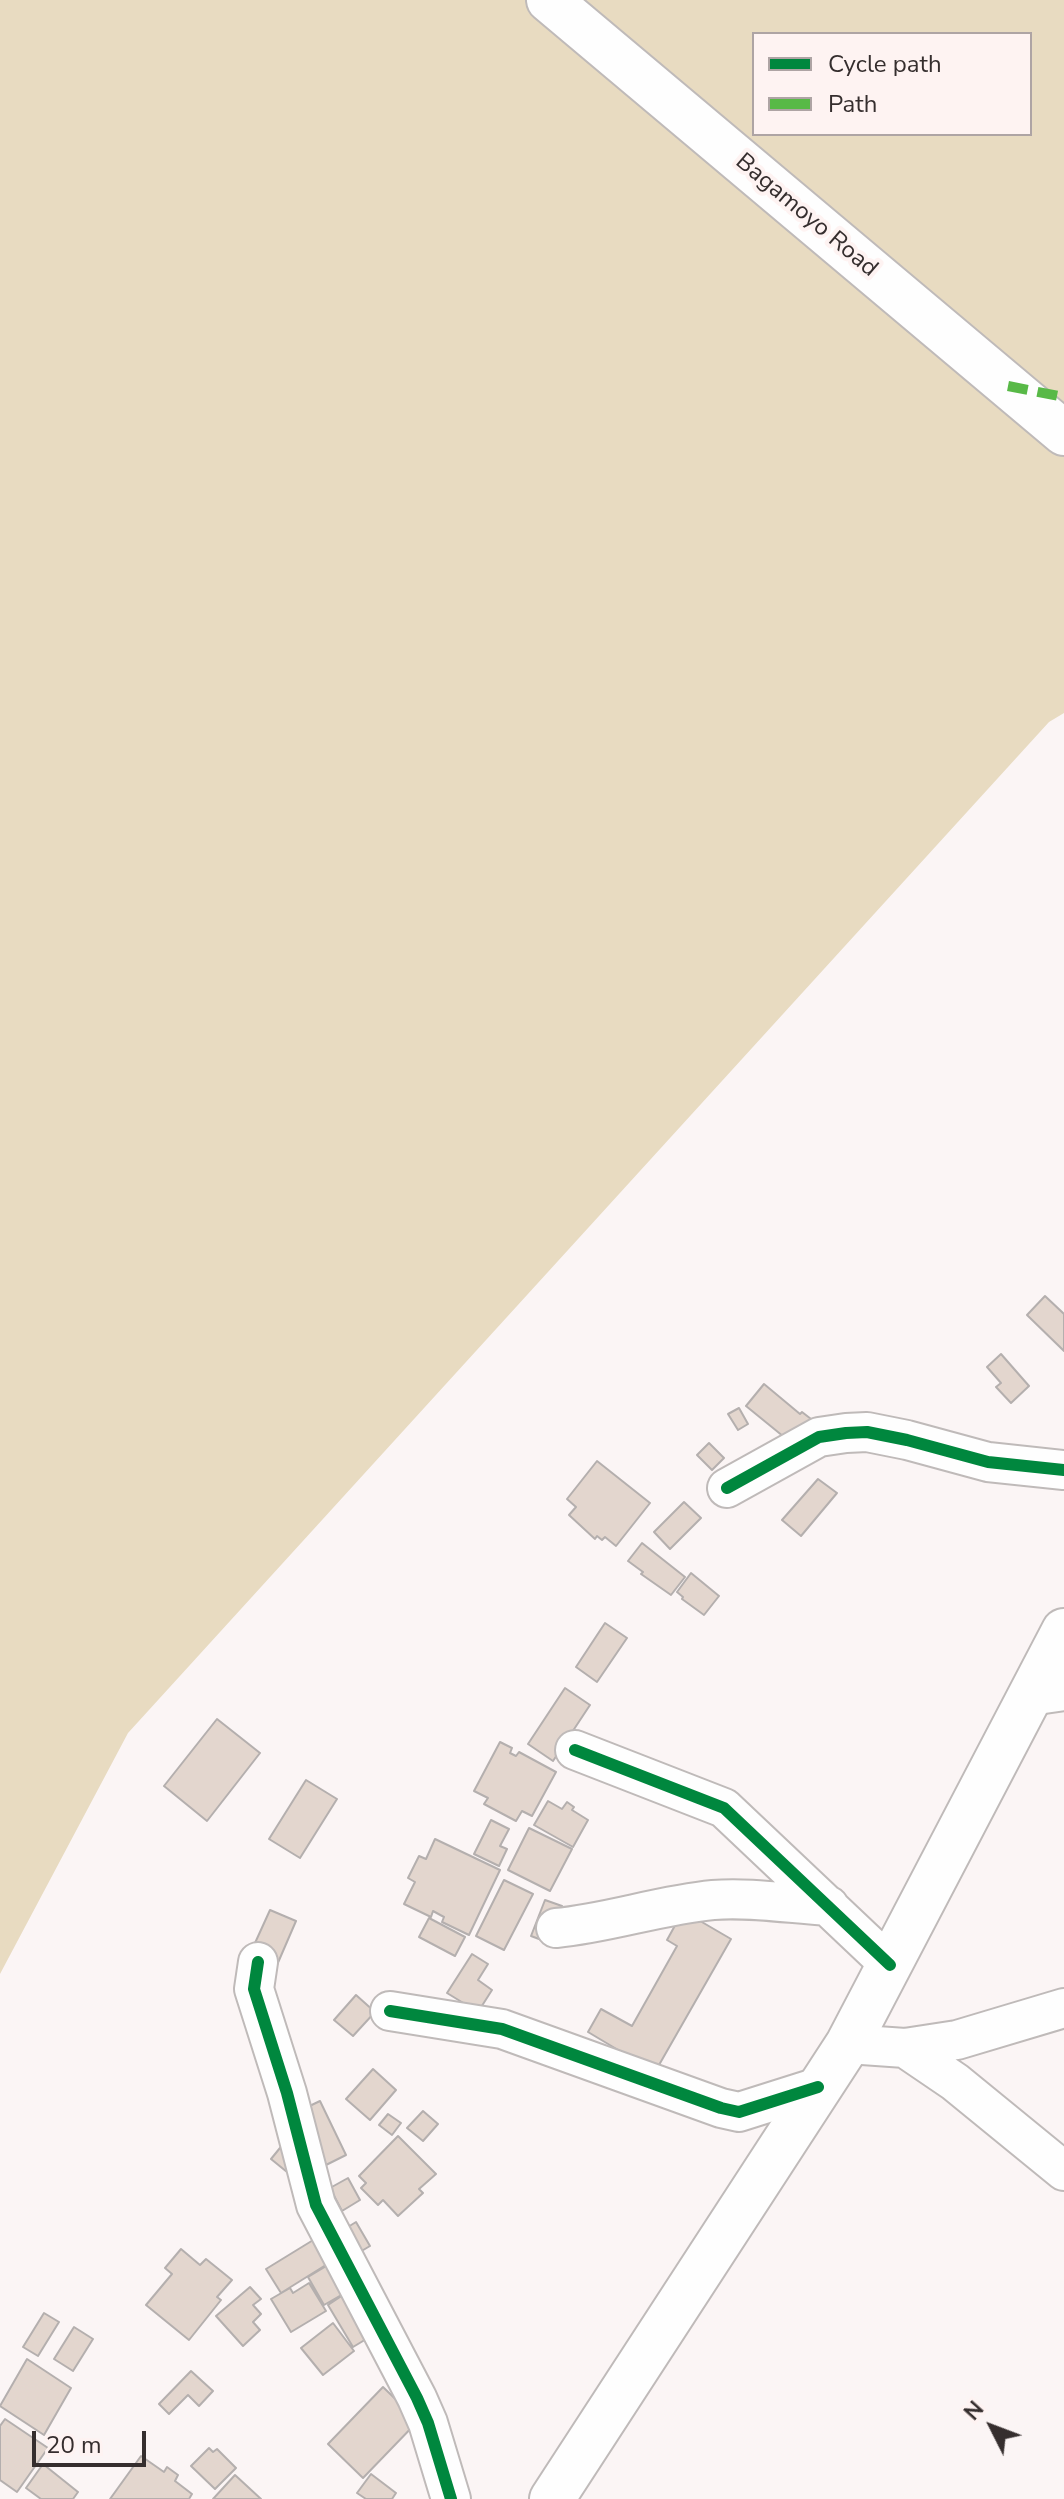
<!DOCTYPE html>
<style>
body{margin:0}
#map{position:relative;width:1064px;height:2499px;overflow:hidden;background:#fbf5f5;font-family:"Nunito Sans",sans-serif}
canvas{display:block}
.legend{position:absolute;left:752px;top:32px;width:280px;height:104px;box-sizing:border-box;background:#fef3f2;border:2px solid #aea4a4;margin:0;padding:10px 14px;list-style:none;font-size:24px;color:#352e2e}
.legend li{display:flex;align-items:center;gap:16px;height:40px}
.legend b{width:40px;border:2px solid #aea4a4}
.north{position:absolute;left:952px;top:2387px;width:80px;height:80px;-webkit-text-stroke:6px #fef3f2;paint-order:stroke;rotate:312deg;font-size:22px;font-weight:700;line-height:32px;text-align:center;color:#352e2e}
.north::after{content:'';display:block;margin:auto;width:28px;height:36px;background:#352e2e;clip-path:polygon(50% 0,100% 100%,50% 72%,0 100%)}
.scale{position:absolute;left:32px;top:2431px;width:114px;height:36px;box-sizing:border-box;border:4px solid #352e2e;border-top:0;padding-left:10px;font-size:24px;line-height:28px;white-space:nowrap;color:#352e2e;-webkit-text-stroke:6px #fef3f2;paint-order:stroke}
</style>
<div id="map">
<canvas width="1064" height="2499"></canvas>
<ul class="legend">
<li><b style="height:10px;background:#00873e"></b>Cycle path</li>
<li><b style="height:10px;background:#58b947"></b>Path</li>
</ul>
<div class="north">N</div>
<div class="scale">20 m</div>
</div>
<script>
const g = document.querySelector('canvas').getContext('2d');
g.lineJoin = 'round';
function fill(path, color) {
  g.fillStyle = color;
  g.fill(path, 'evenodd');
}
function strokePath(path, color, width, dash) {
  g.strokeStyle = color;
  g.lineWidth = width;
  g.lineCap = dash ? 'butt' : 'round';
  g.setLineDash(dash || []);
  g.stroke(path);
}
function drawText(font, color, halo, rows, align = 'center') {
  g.font = font + ' "Nunito Sans",sans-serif';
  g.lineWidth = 8;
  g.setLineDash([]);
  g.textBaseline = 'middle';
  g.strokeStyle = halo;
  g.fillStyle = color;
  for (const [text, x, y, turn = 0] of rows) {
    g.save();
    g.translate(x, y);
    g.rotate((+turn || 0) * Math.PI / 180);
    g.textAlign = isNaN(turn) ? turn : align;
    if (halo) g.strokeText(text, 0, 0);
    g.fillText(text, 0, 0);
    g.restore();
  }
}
const green = new Path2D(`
 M 0,0 L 1064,0 L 1064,713 L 1049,722 L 128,1733 L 0,1974 ZM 754,34 L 1030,34 L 1030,134 L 754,134 Z`);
const building = new Path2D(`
 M 1045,1296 L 1064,1314 L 1064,1351 L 1027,1315 Z
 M 1001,1354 L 1029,1386 L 1011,1403 L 996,1387 L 1001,1383 L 987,1367 Z
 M 764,1384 L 800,1414 L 802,1412 L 820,1426 L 800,1450 L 746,1406 Z
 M 739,1408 L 748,1424 L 738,1430 L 728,1414 Z
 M 709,1443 L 724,1458 L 712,1470 L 697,1455 Z
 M 597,1461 L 650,1503 L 616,1546 L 605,1537 L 602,1540 L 597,1536 L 595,1539 L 569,1515 L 576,1507 L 567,1499 Z
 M 818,1479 L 837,1493 L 801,1536 L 782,1520 Z
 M 684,1502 L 701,1518 L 670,1549 L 654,1532 Z
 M 642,1543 L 685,1577 L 671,1595 L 641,1574 L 643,1572 L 628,1561 Z
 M 691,1573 L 719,1596 L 704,1615 L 682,1599 L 683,1597 L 677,1592 Z
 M 605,1623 L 627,1638 L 597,1682 L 576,1667 Z
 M 565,1688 L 590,1705 L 553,1761 L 528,1744 Z
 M 217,1719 L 260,1753 L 207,1821 L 164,1786 Z
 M 500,1742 L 512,1748 L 510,1753 L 516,1756 L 519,1752 L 556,1772 L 532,1816 L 522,1811 L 516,1821 L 484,1804 L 488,1798 L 474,1791 Z
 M 306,1780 L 337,1799 L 300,1858 L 269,1839 Z
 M 548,1801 L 562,1809 L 567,1802 L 574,1807 L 572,1810 L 588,1820 L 573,1847 L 534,1825 Z
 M 491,1820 L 509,1829 L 500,1846 L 507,1849 L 499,1866 L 474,1854 Z
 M 529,1828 L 572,1849 L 550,1891 L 508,1870 Z
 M 435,1839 L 500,1870 L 469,1935 L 442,1922 L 444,1917 L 433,1911 L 431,1917 L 404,1904 L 415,1882 L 408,1878 L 419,1856 L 426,1859 Z
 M 504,1880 L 533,1894 L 504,1950 L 476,1936 Z
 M 545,1900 L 562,1906 L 547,1942 L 531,1936 Z
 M 270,1910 L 296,1921 L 277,1965 L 250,1954 Z
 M 683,1911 L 731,1939 L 655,2072 L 588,2032 L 601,2009 L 632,2026 L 677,1946 L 667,1940 Z
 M 429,1918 L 465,1937 L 455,1956 L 419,1937 Z
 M 472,1954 L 488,1964 L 478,1980 L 492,1990 L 478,2012 L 447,1993 Z
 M 356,1995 L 375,2012 L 353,2036 L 334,2020 Z
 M 373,2069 L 396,2090 L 370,2120 L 346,2099 Z
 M 320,2101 L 346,2155 L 322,2167 L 295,2113 Z
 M 423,2111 L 438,2124 L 423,2141 L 407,2128 Z
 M 388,2114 L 401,2123 L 392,2135 L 379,2125 Z
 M 398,2136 L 436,2174 L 419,2189 L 423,2193 L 398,2216 L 383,2200 L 378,2205 L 361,2188 L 366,2183 L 359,2176 Z
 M 284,2143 L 300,2156 L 287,2172 L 271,2159 Z
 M 348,2178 L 360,2200 L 342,2211 L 330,2188 Z
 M 356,2222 L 370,2246 L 348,2259 L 335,2235 Z
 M 323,2234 L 337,2258 L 281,2293 L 266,2269 Z
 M 181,2249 L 200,2265 L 206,2259 L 232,2280 L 217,2297 L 221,2300 L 189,2340 L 146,2305 L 172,2274 L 165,2268 Z
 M 333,2262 L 350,2290 L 324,2305 L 308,2277 Z
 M 309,2283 L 326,2311 L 291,2332 L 271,2299 L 290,2288 L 293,2293 Z
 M 250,2287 L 261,2299 L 253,2305 L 261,2314 L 253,2322 L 260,2330 L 243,2346 L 216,2316 Z
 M 346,2293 L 373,2335 L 353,2347 L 328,2305 Z
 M 44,2313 L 59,2322 L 38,2356 L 23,2347 Z
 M 333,2323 L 354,2351 L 323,2375 L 301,2348 Z
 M 74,2327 L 93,2339 L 73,2371 L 54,2359 Z
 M 27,2359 L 71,2388 L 44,2435 L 0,2406 Z
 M 191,2371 L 213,2391 L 199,2406 L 188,2395 L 169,2414 L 159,2404 Z
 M 383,2387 L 418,2421 L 363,2478 L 328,2444 Z
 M 5,2419 L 48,2448 L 17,2492 L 0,2480 L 0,2426 Z
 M 209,2448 L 213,2452 L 217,2449 L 236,2468 L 215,2489 L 191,2466 Z
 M 141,2456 L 164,2472 L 167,2467 L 178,2475 L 175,2481 L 192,2494 L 189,2499 L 110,2499 Z
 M 43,2464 L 78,2492 L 73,2499 L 41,2499 L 26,2488 Z
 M 371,2474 L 396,2493 L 392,2499 L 366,2499 L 357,2493 Z
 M 235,2475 L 261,2499 L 213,2499 Z`);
const minor = new Path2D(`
 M 727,1488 L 819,1437 L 846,1433 L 867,1432 L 907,1440 L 988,1462 L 1064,1470
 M 1030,1696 L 1064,1691
 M 575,1750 L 724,1808 L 890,1965
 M 556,1928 C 609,1923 660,1905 713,1900 C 751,1897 791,1904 829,1906
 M 258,1962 L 254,1989 L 287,2093 L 316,2205 L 417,2398 L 428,2423 L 451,2499
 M 390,2011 L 502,2029 L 721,2108 L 739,2112 L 818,2087
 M 848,2044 L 905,2048 L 957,2040 L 1064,2008
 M 905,2048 L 955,2082 L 1064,2171`);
const major = new Path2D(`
 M 549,0 L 1064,433`);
const highway = new Path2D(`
 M 552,2499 L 848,2044 L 1064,1631`);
const quiet = new Path2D(`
 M 1008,386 L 1064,397`);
const cycleway = new Path2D(`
 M 727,1488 L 819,1437 L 846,1433 L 867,1432 L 907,1440 L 988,1462 L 1064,1470
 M 575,1750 L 724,1808 L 890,1965
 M 258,1962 L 254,1989 L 287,2093 L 316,2205 L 417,2398 L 428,2423 L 451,2499
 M 390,2011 L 502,2029 L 721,2108 L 739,2112 L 818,2087`);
const streetNames = [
 ["Bagamoyo Road",806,216,40]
];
fill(green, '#e8dbc1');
fill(building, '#e3d6ce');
strokePath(building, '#b4afae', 2);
strokePath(minor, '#bfbab9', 42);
strokePath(major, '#bfbab9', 48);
strokePath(highway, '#bfbab9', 48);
strokePath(minor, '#fefefe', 38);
strokePath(major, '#fefefe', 44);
strokePath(highway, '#fefefe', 44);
strokePath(quiet, '#58b947', 10, [20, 10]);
strokePath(cycleway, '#00873e', 12);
drawText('24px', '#352e2e', '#fef3f2', streetNames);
</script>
